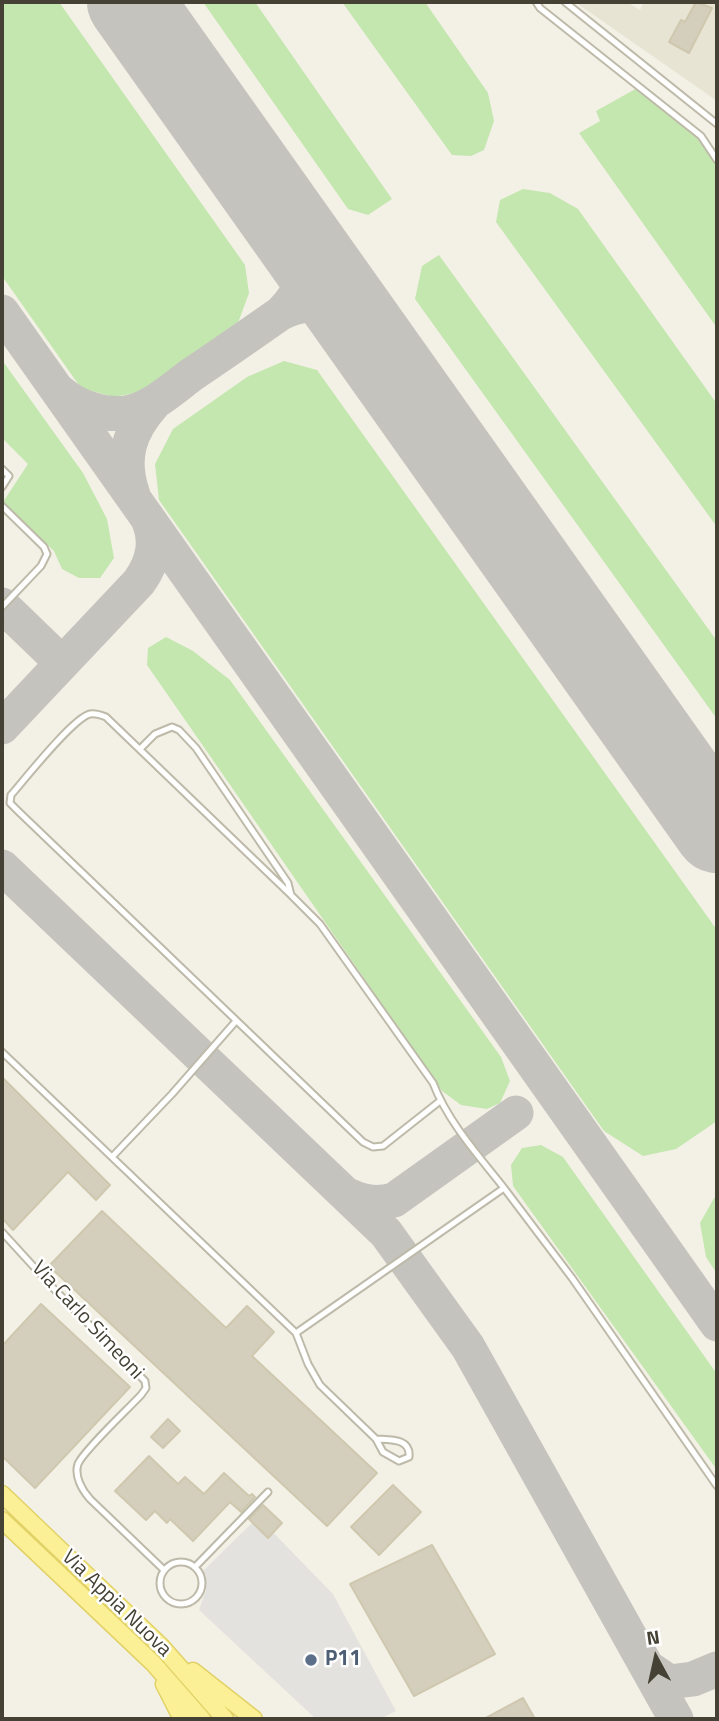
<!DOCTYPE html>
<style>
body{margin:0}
#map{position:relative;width:719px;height:1721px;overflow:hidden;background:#f3f1e6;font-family:"Titillium Web",sans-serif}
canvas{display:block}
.frame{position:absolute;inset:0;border:4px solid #454235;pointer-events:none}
.north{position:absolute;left:621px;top:1623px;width:70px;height:70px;-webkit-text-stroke:5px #fff;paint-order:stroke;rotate:352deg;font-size:19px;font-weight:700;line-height:28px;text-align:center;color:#454235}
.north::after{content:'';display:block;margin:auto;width:24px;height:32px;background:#454235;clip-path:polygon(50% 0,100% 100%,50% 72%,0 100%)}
</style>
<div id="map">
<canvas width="719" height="1721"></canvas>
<div class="frame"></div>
<div class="north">N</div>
</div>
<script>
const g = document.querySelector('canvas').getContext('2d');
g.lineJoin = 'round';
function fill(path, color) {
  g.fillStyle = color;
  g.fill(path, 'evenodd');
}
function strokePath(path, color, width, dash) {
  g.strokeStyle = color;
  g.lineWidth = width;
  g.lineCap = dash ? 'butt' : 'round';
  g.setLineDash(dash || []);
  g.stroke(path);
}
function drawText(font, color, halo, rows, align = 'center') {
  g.font = font + ' "Titillium Web",sans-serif';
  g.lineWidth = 5;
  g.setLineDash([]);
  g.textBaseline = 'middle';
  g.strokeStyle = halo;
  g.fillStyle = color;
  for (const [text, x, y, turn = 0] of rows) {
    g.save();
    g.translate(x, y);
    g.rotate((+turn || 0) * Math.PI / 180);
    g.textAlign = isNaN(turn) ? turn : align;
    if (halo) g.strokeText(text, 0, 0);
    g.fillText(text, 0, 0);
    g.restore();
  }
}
const residential = new Path2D(`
 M 575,2 L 627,2 L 640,10 L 644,2 L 717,2 L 717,101 Z`);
const green = new Path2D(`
 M 2,2 L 59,2 L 245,265 L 249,293 L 238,323 L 151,390 L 114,397 L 81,388 L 2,276 Z
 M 203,2 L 255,2 L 392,199 L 368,215 L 348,209 Z
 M 342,2 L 425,2 L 488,93 L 494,121 L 484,150 L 471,156 L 452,155 Z
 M 639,87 L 701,136 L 717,160 L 717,328 L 579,133 L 600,121 L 596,111 Z
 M 523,189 L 550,193 L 578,209 L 717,404 L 717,527 L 496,222 L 500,200 Z
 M 439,255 L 717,641 L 717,719 L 415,299 L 422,266 Z
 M 2,360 L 83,473 L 107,519 L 114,558 L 100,578 L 79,578 L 62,569 L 54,551 L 3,502 L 28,464 L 2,438 Z
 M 284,361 L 317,370 L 717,930 L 717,1121 L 676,1149 L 643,1156 L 604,1131 L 159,500 L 155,464 L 173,429 L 247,377 Z
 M 166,637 L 193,651 L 230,680 L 501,1057 L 510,1081 L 500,1103 L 487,1109 L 461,1105 L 442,1091 L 147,665 L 148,648 Z
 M 541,1145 L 563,1157 L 717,1374 L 717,1470 L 513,1186 L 511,1165 L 522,1148 Z
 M 717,1193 L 717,1274 L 706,1257 L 700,1223 Z`);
const parking = new Path2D(`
 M 258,1517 L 333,1594 L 396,1711 L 380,1719 L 316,1719 L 199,1610 L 206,1590 L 203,1571 Z`);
const taxiway = new Path2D(`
 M 2,312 L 717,1324
 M 281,313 C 311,297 340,307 363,330
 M 60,392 C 77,407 104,416 126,413 C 151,409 171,390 191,375 C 221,355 251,334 281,313 C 308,286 308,267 294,232
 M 133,495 C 120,458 129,431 154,403
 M 2,605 L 62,663
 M 2,727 L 139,582 C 154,561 158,540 147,517
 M 2,867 L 386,1233 L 468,1347 L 676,1719
 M 345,1194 C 363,1202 374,1205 394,1200 L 516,1113
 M 647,1667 L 669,1682 L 693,1679 L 717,1669`);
const runway = new Path2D(`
 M 130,2 L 717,830`);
const building = new Path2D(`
 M 696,2 L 712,8 L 689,53 L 669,42 L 681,20 L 685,22 Z
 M 2,1077 L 110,1185 L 96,1200 L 68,1172 L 13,1230 L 2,1218 Z
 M 102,1211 L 226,1328 L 247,1306 L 274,1332 L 252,1356 L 377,1473 L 327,1526 L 49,1266 Z
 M 41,1304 L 130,1387 L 35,1488 L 2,1456 L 2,1346 Z
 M 168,1419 L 180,1431 L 163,1448 L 151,1437 Z
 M 149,1456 L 178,1484 L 185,1477 L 204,1494 L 224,1473 L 249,1496 L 252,1494 L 255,1497 L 241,1512 L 230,1502 L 193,1541 L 170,1519 L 167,1523 L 155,1511 L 146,1520 L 115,1491 Z
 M 393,1485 L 421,1512 L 379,1555 L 351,1527 Z
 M 263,1505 L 282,1523 L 268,1538 L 249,1519 Z
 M 432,1545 L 495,1654 L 414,1696 L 350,1584 Z
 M 523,1698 L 535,1719 L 484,1719 Z`);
const lane = new Path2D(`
 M 536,2 L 540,8 L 701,136 L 717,160
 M 565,2 L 717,124
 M 2,469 L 9,476 L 2,487
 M 2,506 L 44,547 L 47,554 L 41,566 L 2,607
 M 140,749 L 155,734 L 172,727 L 179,730 L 196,748 L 288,883 L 291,895 L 320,924 L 433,1083 C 448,1122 478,1155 504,1188
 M 291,895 L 106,717 C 101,715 96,713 90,714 C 73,718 25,779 11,795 L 10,803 L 18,811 L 363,1142 L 373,1147 L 383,1146 L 440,1101
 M 2,1052 L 296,1333 L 308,1364 L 320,1385 L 376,1439 L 383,1452 L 399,1461 L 409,1457 C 411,1438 390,1440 376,1439
 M 112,1157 L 172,1094 L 236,1021
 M 2,1232 L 55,1290 L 145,1381 L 146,1388 L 141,1395 C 129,1408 83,1451 78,1464 C 74,1476 82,1490 90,1499 L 164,1570
 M 296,1333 L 504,1188 L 572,1278 L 717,1486
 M160 1583a21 21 0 1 1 42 0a21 21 0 1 1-42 0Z
 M 195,1567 L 268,1492`);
const primary = new Path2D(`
 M 2,1494 L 161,1646 L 225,1719
 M 2,1520 L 153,1663 L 202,1719
 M 193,1671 L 254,1719
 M 164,1684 L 182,1719`);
const markers = [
 [311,1660,7,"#5c6f8a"]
];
const streetNames = [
 ["Via Carlo Simeoni",87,1321,47],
 ["Via Appia Nuova",116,1604,44]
];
const serviceNames = [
 ["P11",325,1660]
];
fill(residential, '#e7e4d4');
fill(green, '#c4e6af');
fill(parking, '#e4e2de');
strokePath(taxiway, '#c4c3be', 35);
strokePath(runway, '#c4c3be', 86);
fill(building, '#d4cfbc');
strokePath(building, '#cfc8af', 2);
strokePath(lane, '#bebaa9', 9);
strokePath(primary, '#e1d166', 19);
strokePath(lane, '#fff', 5);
strokePath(primary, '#fcf096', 16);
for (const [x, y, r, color] of markers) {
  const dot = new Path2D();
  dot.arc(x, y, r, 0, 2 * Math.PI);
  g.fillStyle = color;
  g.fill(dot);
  strokePath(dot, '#fff', 2.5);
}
drawText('21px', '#454235', '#fff', streetNames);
drawText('bold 21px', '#4e5e75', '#fff', serviceNames, 'left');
</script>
